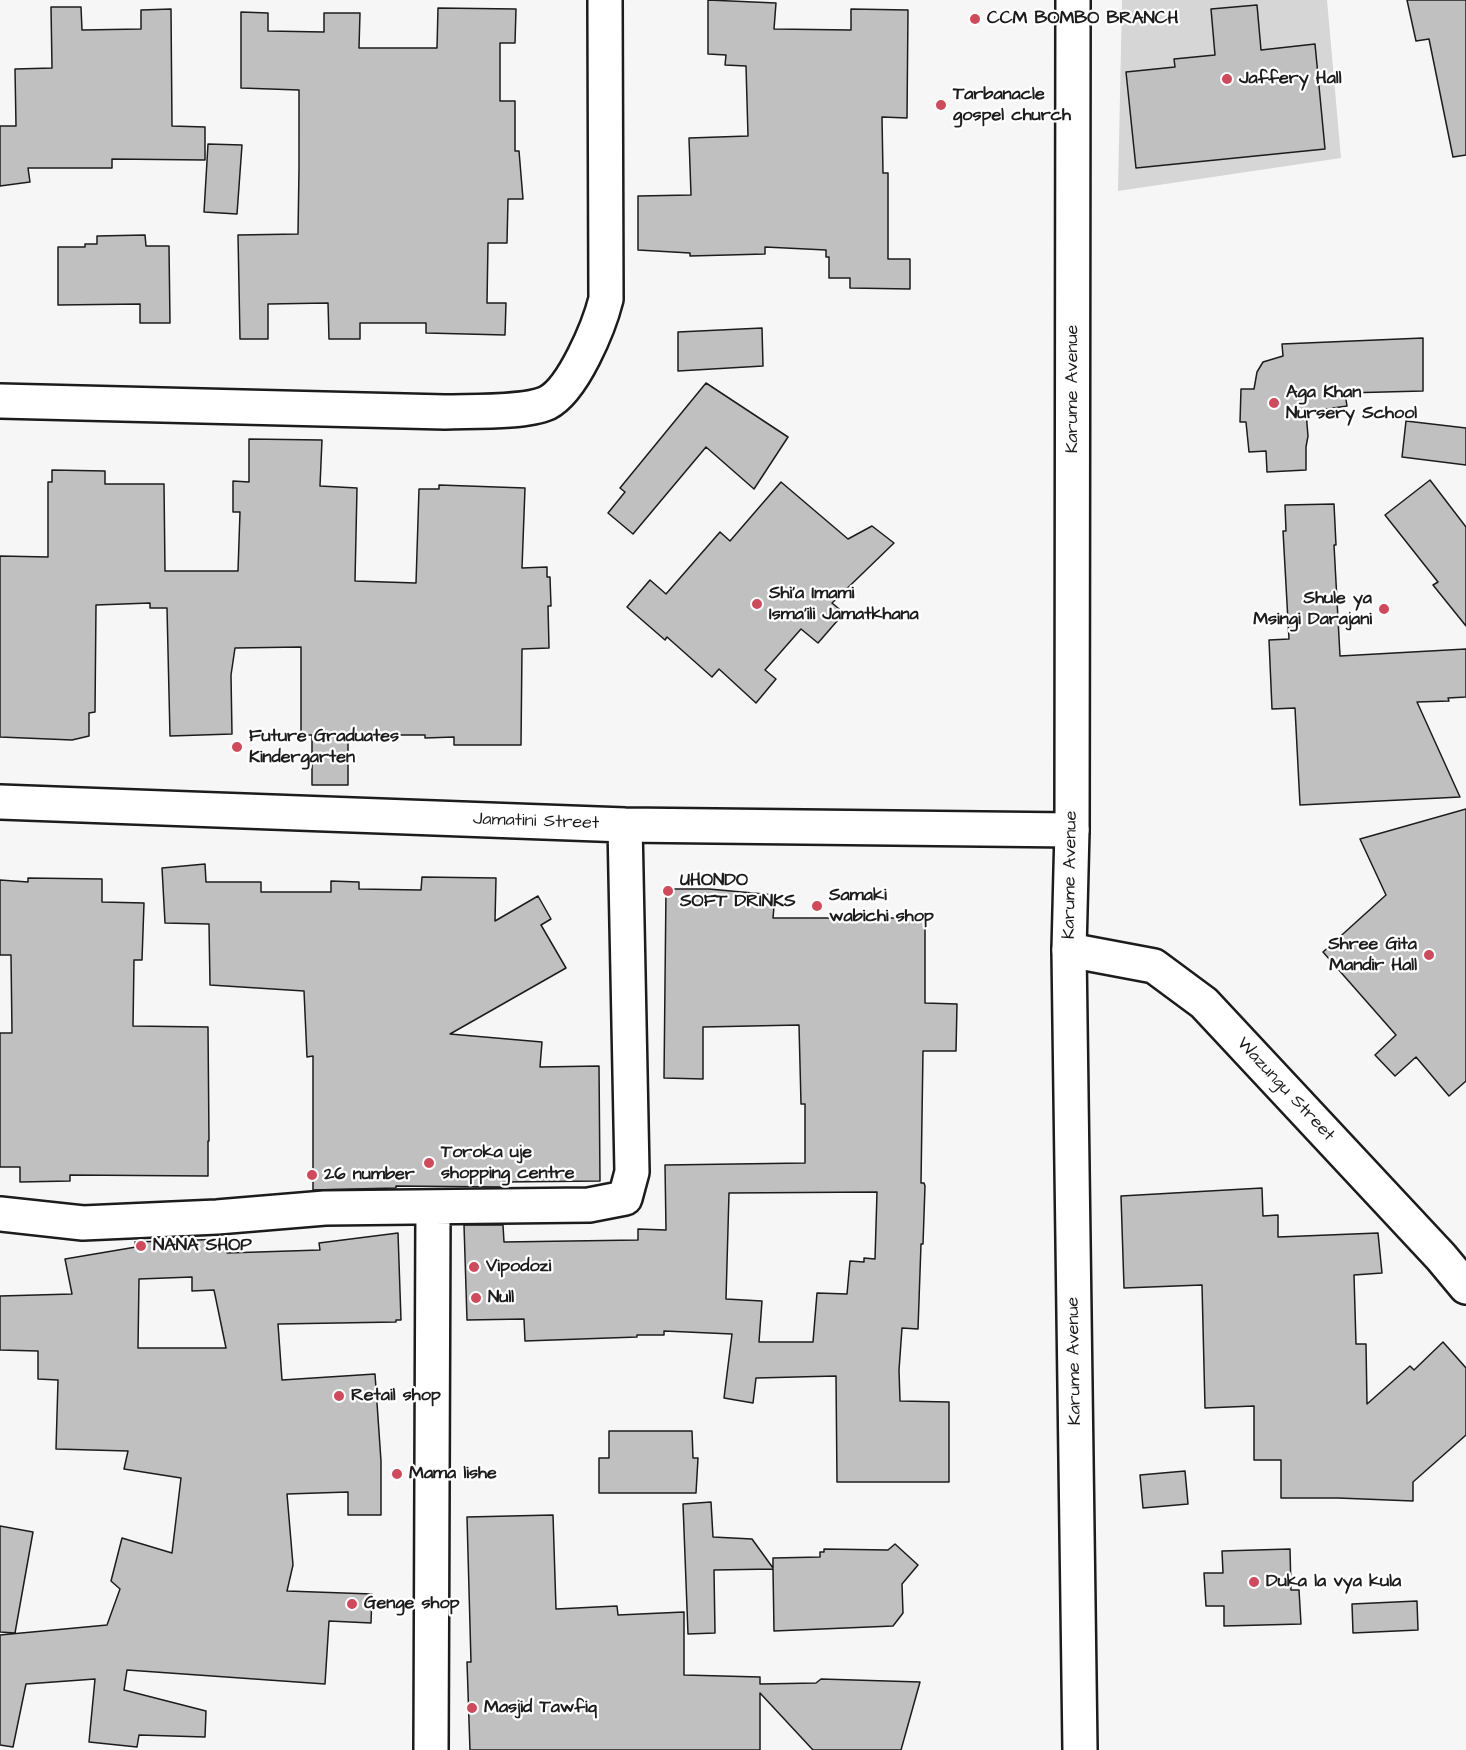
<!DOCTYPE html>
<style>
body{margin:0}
canvas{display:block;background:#f6f6f6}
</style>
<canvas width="1466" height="1750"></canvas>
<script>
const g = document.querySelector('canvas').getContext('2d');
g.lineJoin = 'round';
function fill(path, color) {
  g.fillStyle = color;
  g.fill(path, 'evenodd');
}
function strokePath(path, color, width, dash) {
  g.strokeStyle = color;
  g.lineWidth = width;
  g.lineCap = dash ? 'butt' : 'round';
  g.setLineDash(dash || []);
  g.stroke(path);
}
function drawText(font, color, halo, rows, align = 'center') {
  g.font = font + ' "Architects Daughter",sans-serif';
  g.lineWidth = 4.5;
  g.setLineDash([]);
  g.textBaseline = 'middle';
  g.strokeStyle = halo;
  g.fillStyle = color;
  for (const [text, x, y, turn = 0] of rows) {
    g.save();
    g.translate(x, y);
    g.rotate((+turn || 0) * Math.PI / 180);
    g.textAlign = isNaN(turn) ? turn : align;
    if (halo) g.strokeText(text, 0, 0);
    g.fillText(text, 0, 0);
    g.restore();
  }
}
const green = new Path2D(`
 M 1122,0 L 1327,0 L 1341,158 L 1118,191 Z`);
const building = new Path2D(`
 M 708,0 L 776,3 L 774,29 L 851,30 L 851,9 L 908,10 L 907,118 L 882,117 L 883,173 L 888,173 L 888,259 L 910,259 L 910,289 L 850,288 L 850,278 L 829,278 L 829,257 L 826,257 L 826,250 L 765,247 L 765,254 L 690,256 L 690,253 L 638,250 L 638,196 L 691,195 L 689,138 L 748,136 L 746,66 L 725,65 L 726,55 L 708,54 Z
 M 1407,0 L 1466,0 L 1466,155 L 1453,157 L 1429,39 L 1416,41 Z
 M 1257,5 L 1261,50 L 1315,44 L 1325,149 L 1136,168 L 1126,72 L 1175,67 L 1174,59 L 1215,55 L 1211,9 Z
 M 51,7 L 81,7 L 82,30 L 141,29 L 141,10 L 171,9 L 172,126 L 205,127 L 205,160 L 112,159 L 112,168 L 28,168 L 30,182 L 0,186 L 0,126 L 16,126 L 15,69 L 52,68 Z
 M 438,8 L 516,9 L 515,43 L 500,43 L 500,101 L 515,101 L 515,151 L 519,151 L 523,199 L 508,199 L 507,243 L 488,243 L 487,303 L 506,303 L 505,335 L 426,333 L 426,323 L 360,323 L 360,339 L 329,339 L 328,303 L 268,304 L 268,339 L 240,339 L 238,235 L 298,234 L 299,169 L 299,90 L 241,88 L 241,12 L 268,13 L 268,31 L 324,32 L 324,13 L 360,13 L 359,48 L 437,48 Z
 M 208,144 L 242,145 L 237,214 L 204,212 Z
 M 145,235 L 146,246 L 169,246 L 170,323 L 140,323 L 140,304 L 58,305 L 58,247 L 85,247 L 85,244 L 97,244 L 97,236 Z
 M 762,328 L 763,366 L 678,371 L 678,332 Z
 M 1423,338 L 1423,391 L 1345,393 L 1347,406 L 1306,412 L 1308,436 L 1306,447 L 1306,470 L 1267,472 L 1266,451 L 1249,452 L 1246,422 L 1240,422 L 1241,389 L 1254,389 L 1257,372 L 1263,362 L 1283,356 L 1282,344 Z
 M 706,383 L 788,437 L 754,489 L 706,447 L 633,534 L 608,513 L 625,492 L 620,488 Z
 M 1406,421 L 1466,428 L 1466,465 L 1402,457 Z
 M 249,439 L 322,440 L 320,486 L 357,488 L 355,581 L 416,583 L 419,489 L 439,489 L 439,485 L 525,488 L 522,568 L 547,567 L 547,577 L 550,577 L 551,606 L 548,606 L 549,648 L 522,649 L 521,745 L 454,745 L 454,737 L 425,738 L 425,735 L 348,735 L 348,785 L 312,785 L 312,735 L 301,735 L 301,647 L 235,648 L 231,675 L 232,734 L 170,736 L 167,608 L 150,608 L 150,603 L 96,605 L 95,712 L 89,713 L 89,736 L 72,740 L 0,737 L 0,556 L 48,557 L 48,482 L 52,482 L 52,470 L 105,471 L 105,484 L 164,484 L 165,571 L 238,571 L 240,512 L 233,512 L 233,481 L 249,482 Z
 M 1430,480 L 1466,527 L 1466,626 L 1433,585 L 1438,582 L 1385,515 Z
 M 781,482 L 848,539 L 872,526 L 894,543 L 832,603 L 844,613 L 818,643 L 801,629 L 765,670 L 776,679 L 756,703 L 719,669 L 712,677 L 667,637 L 665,640 L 627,607 L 650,580 L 666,594 L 720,532 L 730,541 Z
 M 1334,504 L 1336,545 L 1334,545 L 1340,656 L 1466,649 L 1466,697 L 1448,698 L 1449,701 L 1417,702 L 1460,797 L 1300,805 L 1295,708 L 1272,709 L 1269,640 L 1289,639 L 1283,531 L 1286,531 L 1285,505 Z
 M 1466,809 L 1466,1081 L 1449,1096 L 1416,1057 L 1395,1076 L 1375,1055 L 1396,1035 L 1323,952 L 1386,895 L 1360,839 Z
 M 205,864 L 206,882 L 261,882 L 261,892 L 331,892 L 331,881 L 359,882 L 359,889 L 421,890 L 422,877 L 496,878 L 495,921 L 538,896 L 551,919 L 541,925 L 566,968 L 450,1034 L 542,1042 L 540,1067 L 599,1066 L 600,1181 L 503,1182 L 503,1187 L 396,1186 L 396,1188 L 313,1190 L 313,1056 L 307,1057 L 304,991 L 210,985 L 209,924 L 165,923 L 162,868 Z
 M 28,878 L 102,879 L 102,902 L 144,903 L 142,960 L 134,960 L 133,1026 L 208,1027 L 209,1141 L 208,1141 L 208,1176 L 70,1175 L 70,1181 L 20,1182 L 20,1167 L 0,1167 L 0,1033 L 12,1033 L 11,955 L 0,955 L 0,880 L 28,882 Z
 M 666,889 L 709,889 L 775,895 L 773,918 L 925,918 L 925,1003 L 957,1004 L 956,1051 L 923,1051 L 921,1183 L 924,1183 L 925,1186 L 923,1244 L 921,1244 L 918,1329 L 902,1328 L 899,1370 L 900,1401 L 949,1402 L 949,1482 L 837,1482 L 836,1376 L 756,1378 L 753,1403 L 724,1398 L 732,1334 L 664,1331 L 664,1335 L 637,1335 L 637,1337 L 525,1341 L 524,1319 L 467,1320 L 464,1225 L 503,1225 L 504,1242 L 638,1240 L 638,1229 L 666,1230 L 665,1165 L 805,1163 L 805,1104 L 801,1104 L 799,1025 L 703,1027 L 703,1079 L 664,1078 ZM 877,1192 L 875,1259 L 864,1258 L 864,1262 L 850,1261 L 847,1294 L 817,1293 L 813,1342 L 759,1342 L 762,1301 L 726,1299 L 729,1193 Z
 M 1262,1188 L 1263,1216 L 1278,1215 L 1278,1237 L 1378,1233 L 1382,1273 L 1354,1275 L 1356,1344 L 1366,1344 L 1367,1404 L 1410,1366 L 1414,1370 L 1443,1342 L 1466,1368 L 1466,1435 L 1413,1482 L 1413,1501 L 1338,1498 L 1281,1498 L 1281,1460 L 1254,1460 L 1254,1406 L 1205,1408 L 1202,1285 L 1124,1288 L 1121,1196 Z
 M 398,1233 L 401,1320 L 396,1320 L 396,1322 L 278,1324 L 282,1380 L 375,1374 L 381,1461 L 381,1515 L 348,1515 L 348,1492 L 287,1494 L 293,1565 L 287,1591 L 372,1594 L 371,1623 L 329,1621 L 325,1684 L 127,1670 L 124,1690 L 206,1711 L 205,1737 L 139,1735 L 137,1747 L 89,1742 L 95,1679 L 26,1684 L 13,1747 L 0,1745 L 0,1635 L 107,1625 L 120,1589 L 111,1581 L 122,1538 L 172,1553 L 181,1478 L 124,1469 L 128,1451 L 56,1449 L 58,1380 L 38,1379 L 38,1351 L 0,1350 L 0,1296 L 72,1294 L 65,1259 L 136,1247 L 135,1242 L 227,1239 L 227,1253 L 320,1250 L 319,1243 ZM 192,1277 L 192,1291 L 214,1290 L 226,1348 L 138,1348 L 139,1279 Z
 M 609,1431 L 692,1431 L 693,1458 L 698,1458 L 696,1493 L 599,1493 L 599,1458 L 609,1458 Z
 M 1185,1471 L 1188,1504 L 1143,1508 L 1140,1475 Z
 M 711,1502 L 713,1537 L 752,1539 L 773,1568 L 773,1558 L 820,1557 L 820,1552 L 824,1552 L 824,1549 L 888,1550 L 895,1544 L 918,1565 L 902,1584 L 903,1613 L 893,1626 L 774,1631 L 773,1569 L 714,1570 L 715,1633 L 688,1634 L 683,1504 Z
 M 553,1515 L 556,1609 L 617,1606 L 618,1615 L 684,1612 L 684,1675 L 760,1677 L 760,1684 L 816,1683 L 821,1679 L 920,1682 L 901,1750 L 813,1750 L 760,1693 L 760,1750 L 470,1750 L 467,1662 L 471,1662 L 467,1517 Z
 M 0,1526 L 33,1532 L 15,1633 L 0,1632 Z
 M 1290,1549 L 1291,1590 L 1299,1590 L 1301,1624 L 1224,1626 L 1224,1606 L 1206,1606 L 1204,1573 L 1223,1573 L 1222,1551 Z
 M 1417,1601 L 1418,1630 L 1353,1633 L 1352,1604 Z`);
const minor = new Path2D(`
 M 0,401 L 445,412 C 471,411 525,413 547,403 C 573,390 599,327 606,299 L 605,0
 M 0,802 L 625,825 L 1072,830
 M 1069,950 L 1154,966 L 1204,1003 L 1441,1257 L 1466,1287
 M 0,1214 L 83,1223 L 217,1217 L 325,1208 L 589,1205 L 625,1198 L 632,1172 L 625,825
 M 431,1750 L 433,1208`);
const major = new Path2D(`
 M 1073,0 L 1072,830 L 1069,950 L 1080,1750`);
const markers = [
 [975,19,6,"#d1495b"],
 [1227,79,6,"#d1495b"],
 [941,105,6,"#d1495b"],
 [1274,403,6,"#d1495b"],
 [757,604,6,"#d1495b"],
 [1384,609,6,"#d1495b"],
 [237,747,6,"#d1495b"],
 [668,891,6,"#d1495b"],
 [817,906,6,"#d1495b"],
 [1429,955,6,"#d1495b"],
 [429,1163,6,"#d1495b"],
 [312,1175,6,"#d1495b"],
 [141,1246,6,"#d1495b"],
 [474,1267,6,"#d1495b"],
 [476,1298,6,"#d1495b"],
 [339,1396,6,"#d1495b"],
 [397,1474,6,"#d1495b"],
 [1254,1582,6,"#d1495b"],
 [352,1604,6,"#d1495b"],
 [472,1708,6,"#d1495b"]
];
const poiNames = [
 ["CCM BOMBO BRANCH",987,19],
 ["Jaffery Hall",1239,79],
 ["Tarbanacle",953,95],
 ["gospel church",953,116],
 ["Aga Khan",1286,393],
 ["Nursery School",1286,414],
 ["Shi'a Imami",769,594],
 ["Isma'ili Jamatkhana",769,615],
 ["Shule ya",1372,599,"right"],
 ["Msingi Darajani",1372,620,"right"],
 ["Future Graduates",249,737],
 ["Kindergarten",249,758],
 ["UHONDO",680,881],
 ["SOFT DRINKS",680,902],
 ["Samaki",829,896],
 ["wabichi shop",829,917],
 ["Shree Gita",1417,945,"right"],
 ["Mandir Hall",1417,966,"right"],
 ["Toroka uje",441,1153],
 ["shopping centre",441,1174],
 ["26 number",324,1175],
 ["NANA SHOP",153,1246],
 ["Vipodozi",486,1267],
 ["Null",488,1298],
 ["Retail shop",351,1396],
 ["Mama lishe",409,1474],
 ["Duka la vya kula",1266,1582],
 ["Genge shop",364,1604],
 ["Masjid Tawfiq",484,1708]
];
const streetNames = [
 ["Karume Avenue",1073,389,-90],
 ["Jamatini Street",536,822,2],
 ["Karume Avenue",1071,875,-89],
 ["Wazungu Street",1285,1090,47],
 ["Karume Avenue",1075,1361,-91]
];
fill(green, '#d6d6d6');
fill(building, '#c0c0c0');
strokePath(building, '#1c1c1c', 1.5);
strokePath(minor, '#1c1c1c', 38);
strokePath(major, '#1c1c1c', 38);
strokePath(minor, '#fff', 33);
strokePath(major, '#fff', 33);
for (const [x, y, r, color] of markers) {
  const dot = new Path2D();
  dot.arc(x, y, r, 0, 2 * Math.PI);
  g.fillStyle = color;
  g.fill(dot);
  strokePath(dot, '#fff', 2);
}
drawText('bold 18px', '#1c1c1c', '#fff', poiNames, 'left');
drawText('18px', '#1c1c1c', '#fff', streetNames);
</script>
